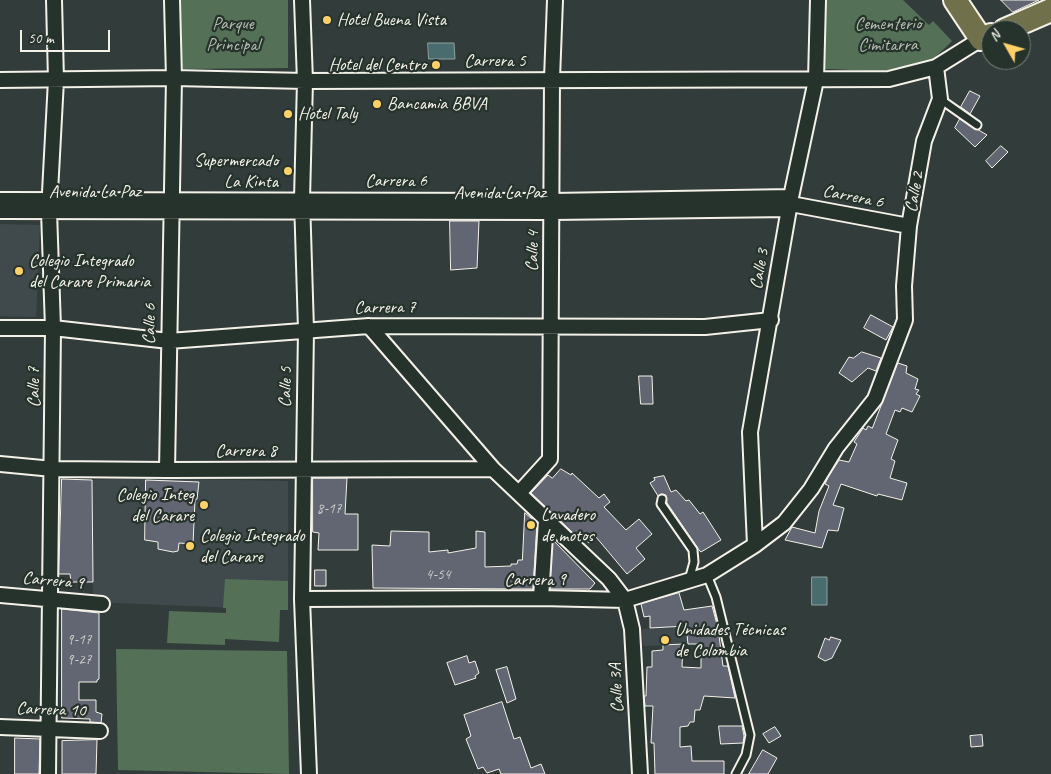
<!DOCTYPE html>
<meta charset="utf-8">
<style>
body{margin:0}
#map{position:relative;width:1051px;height:774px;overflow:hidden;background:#323d3b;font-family:Caveat,sans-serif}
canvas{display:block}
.north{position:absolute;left:981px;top:20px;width:50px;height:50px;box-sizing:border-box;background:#26332d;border:1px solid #787f78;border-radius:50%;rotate:308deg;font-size:14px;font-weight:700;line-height:20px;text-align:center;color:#f4f1e8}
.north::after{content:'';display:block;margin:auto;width:18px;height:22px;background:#ffd166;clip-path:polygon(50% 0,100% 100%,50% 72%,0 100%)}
.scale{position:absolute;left:20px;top:30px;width:90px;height:22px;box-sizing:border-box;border:2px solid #f4f1e8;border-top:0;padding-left:6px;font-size:15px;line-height:18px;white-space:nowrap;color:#f4f1e8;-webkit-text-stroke:4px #26332d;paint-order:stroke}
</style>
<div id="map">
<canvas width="1051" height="774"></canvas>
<div class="north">N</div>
<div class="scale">50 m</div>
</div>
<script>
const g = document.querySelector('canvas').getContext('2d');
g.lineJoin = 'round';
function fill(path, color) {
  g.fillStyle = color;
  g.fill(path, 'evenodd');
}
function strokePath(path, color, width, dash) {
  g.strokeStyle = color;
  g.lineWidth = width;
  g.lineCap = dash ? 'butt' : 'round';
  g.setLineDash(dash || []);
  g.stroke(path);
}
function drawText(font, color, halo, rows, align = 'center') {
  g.font = font + ' Caveat,sans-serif';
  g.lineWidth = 4.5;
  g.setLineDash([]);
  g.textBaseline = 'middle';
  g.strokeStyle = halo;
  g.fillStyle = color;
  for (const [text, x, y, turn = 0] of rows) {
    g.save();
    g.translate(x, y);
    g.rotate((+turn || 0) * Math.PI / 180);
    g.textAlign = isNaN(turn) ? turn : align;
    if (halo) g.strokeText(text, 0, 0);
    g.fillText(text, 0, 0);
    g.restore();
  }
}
const built = new Path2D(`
 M 0,224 L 40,225 L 36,317 L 0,316 Z
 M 134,478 L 288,481 L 288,610 L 93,602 L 92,480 Z
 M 686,626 L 688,644 L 643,646 L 642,629 Z`);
const green = new Path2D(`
 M 179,0 L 288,0 L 288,68 L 178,69 Z
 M 826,0 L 903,0 L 929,25 L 933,21 L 952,41 C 947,46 941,52 935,57 C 905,78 858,69 824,69 Z
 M 225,579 L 288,581 L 288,610 L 280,610 L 279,642 L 225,639 L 225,645 L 167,643 L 169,611 L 226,613 L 226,608 L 223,608 Z
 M 116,649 L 287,651 L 289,774 L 118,770 Z`);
const water = new Path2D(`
 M 428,43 L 454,43 L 455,59 L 429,59 Z
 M 812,577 L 827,577 L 827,605 L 812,605 Z`);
const building = new Path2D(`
 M 1001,0 L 1039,0 L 1013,12 Z
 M 970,91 L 980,96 L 970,114 L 961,107 Z
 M 960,119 L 987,135 L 975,147 L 955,128 Z
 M 1001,146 L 1008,152 L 992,168 L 986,161 Z
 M 450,221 L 479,221 L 477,268 L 451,270 Z
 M 871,315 L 893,327 L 886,340 L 864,328 Z
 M 862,352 L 881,358 L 876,371 L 868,368 L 852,382 L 839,373 L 849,357 L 853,358 Z
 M 898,363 L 907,366 L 906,373 L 918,379 L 915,389 L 919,390 L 916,394 L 920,396 L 912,412 L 902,408 L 900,412 L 895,410 L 886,434 L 898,440 L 891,459 L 895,461 L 890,478 L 907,483 L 902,500 L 878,494 L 877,496 L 841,484 L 833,505 L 844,508 L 838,531 L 828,530 L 822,548 L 785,540 L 792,527 L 815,533 L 819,511 L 829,486 L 825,484 L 828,477 L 839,460 L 849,462 L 857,444 L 854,442 L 863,428 L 866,430 L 868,426 L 872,428 Z
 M 639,376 L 652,376 L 653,404 L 641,404 Z
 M 561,469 L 571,475 L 572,473 L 599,498 L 604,494 L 610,502 L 604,507 L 626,530 L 639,519 L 652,534 L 636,548 L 645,559 L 627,574 L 596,537 L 589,543 L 578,534 L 576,536 L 531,493 L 548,475 L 552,478 Z
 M 664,476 L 671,492 L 676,490 L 686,501 L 689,500 L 700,514 L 703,512 L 721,540 L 701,552 L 699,550 L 667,503 L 666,495 L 661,494 L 658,496 L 650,483 L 655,480 L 654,478 Z
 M 313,478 L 347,478 L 345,514 L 358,514 L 358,550 L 318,550 L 319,533 L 313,532 Z
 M 62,479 L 92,480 L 93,582 L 71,582 L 70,574 L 59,574 Z
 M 146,480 L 199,482 L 197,499 L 195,500 L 193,544 L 179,543 L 178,551 L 173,552 L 158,549 L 158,542 L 145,540 Z
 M 525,513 L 537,523 L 533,589 L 373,588 L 372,545 L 390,546 L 391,531 L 429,532 L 429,552 L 448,550 L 448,553 L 476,548 L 476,531 L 485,532 L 485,567 L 511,566 L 511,564 L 517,564 L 518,560 L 522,560 Z
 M 553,540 L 595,583 L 590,589 L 550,589 Z
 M 315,570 L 326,570 L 326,586 L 315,586 Z
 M 679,593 L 684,610 L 712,606 L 718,628 L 723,666 L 728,666 L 735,698 L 704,696 L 700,710 L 695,710 L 694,722 L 690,722 L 688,726 L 680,727 L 680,747 L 691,746 L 692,761 L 724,761 L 724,774 L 655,774 L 654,743 L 651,743 L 653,706 L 645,706 L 644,696 L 646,696 L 647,667 L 652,667 L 652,651 L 663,650 L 663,645 L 683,644 L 682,667 L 701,668 L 701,644 L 688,644 L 686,626 L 650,628 L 650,616 L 644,617 L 641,604 Z
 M 62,609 L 99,613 L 99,679 L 97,680 L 97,682 L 79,682 L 79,700 L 96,700 L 96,712 L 102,714 L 101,723 L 90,722 L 90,719 L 62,718 Z
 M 831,637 L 841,640 L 832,658 L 825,661 L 818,657 L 825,638 L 829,640 Z
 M 467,656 L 469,663 L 475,661 L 479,673 L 475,676 L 476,678 L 455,685 L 447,663 Z
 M 507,667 L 516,699 L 507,703 L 496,670 Z
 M 502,702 L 514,739 L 520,737 L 531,768 L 541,764 L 545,774 L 501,774 L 499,769 L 487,773 L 483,767 L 478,769 L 466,739 L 471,736 L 464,715 Z
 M 719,726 L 742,726 L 744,736 L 743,743 L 721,744 Z
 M 775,727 L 781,736 L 769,743 L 763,734 Z
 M 982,735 L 983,746 L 971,747 L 970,736 Z
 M 15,738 L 40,739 L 39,774 L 15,774 Z
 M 97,740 L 96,774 L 62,774 L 62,741 Z
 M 763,750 L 777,758 L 768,774 L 749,774 Z`);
const lane = new Path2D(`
 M 940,99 L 977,125
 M 662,499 L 661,504 L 693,550 L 694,562 L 689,580
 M 707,575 L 716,597 L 750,735 L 746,755 L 736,774`);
const street = new Path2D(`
 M 302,0 L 305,81 L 302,199 L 306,330 L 302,599 L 309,774
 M 0,80 L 174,78 L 305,81 L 889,79 L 936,67 L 981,39
 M 0,200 L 552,201 L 791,197
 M 791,204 L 909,226
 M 0,211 L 553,212 L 789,209
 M 369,326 L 493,469 L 609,579 L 625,600 L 632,629 L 640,774
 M 0,328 L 53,328 L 169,341 L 369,326 L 705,327 L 771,320
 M 0,464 L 53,469 L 167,470 L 493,469
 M 167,470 L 174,78 L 172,0
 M 520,492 L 550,459 L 552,79 L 555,0
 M 755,545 L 750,432 L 791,197 L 816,80 L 818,0
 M 0,595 L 102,604
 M 541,598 L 546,520
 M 302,599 L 541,598 L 625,600 L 707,575 L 755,545 L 784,523 L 811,489 L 836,448 L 875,399 L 905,320 L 904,286 L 909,226 L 924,141 L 940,99 L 936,67
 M 0,727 L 100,731
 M 48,774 L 53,328 L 49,211 L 56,80 L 54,0`);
const primary = new Path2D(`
 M 955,0 L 981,39 L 991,35
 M 1005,30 L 1051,10`);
const markers = [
 [327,20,5,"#ffd166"],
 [436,65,5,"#ffd166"],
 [377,104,5,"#ffd166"],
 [288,114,5,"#ffd166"],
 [288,171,5,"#ffd166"],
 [19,271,5,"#ffd166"],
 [204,505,5,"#ffd166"],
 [531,525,5,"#ffd166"],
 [190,546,5,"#ffd166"],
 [665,640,5,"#ffd166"]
];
const numberNames = [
 ["8-17",329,509],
 ["4-54",438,575],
 ["9-17",79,640],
 ["9-27",79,660]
];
const poiNames = [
 ["Hotel Buena Vista",337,20],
 ["Hotel del Centro",426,65,"right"],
 ["Bancamia BBVA",387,104],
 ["Hotel Taly",298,114],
 ["Supermercado",278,161,"right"],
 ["La Kinta",278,182,"right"],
 ["Colegio Integrado",29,261],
 ["del Carare Primaria",29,282],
 ["Colegio Integ",194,495,"right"],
 ["del Carare",194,516,"right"],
 ["Lavadero",541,515],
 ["de motos",541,536],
 ["Colegio Integrado",200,536],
 ["del Carare",200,557],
 ["Unidades Técnicas",675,630],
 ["de Colombia",675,651]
];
const parkNames = [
 ["Parque",233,24],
 ["Principal",233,45],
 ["Cementerio",888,24],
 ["Cimitarra",888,45]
];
const streetNames = [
 ["Carrera 5",495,61],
 ["Carrera 6",396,181],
 ["Avenida La Paz",95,192],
 ["Calle 2",915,192,-80],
 ["Avenida La Paz",500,193],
 ["Carrera 6",853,197,11],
 ["Calle 4",533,251,-89],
 ["Calle 3",760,269,-80],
 ["Carrera 7",385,308,-1],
 ["Calle 6",150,324,-89],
 ["Calle 7",34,387,-90],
 ["Calle 5",286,387,-89],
 ["Carrera 8",246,451],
 ["Carrera 9",535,580],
 ["Carrera 9",53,581,5],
 ["Calle 3A",617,688,-93],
 ["Carrera 10",51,710,2]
];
fill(built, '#40494c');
fill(green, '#547057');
fill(water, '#496d6f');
strokePath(water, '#8da29f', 1);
fill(building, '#626572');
strokePath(building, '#f4f1e8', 1);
strokePath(lane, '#f4f1e8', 11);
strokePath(street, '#f4f1e8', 18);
strokePath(primary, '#f4f1e8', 26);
strokePath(lane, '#26332d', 7);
strokePath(street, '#26332d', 14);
strokePath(primary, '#70704a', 22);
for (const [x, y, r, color] of markers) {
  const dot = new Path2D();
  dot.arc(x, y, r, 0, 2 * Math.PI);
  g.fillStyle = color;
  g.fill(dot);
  strokePath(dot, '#26332d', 2);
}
drawText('15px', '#d0ceca', null, numberNames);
drawText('18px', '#f4f1e8', '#26332d', poiNames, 'left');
drawText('18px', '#b4bdae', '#26332d', parkNames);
drawText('18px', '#f4f1e8', '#26332d', streetNames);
</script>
